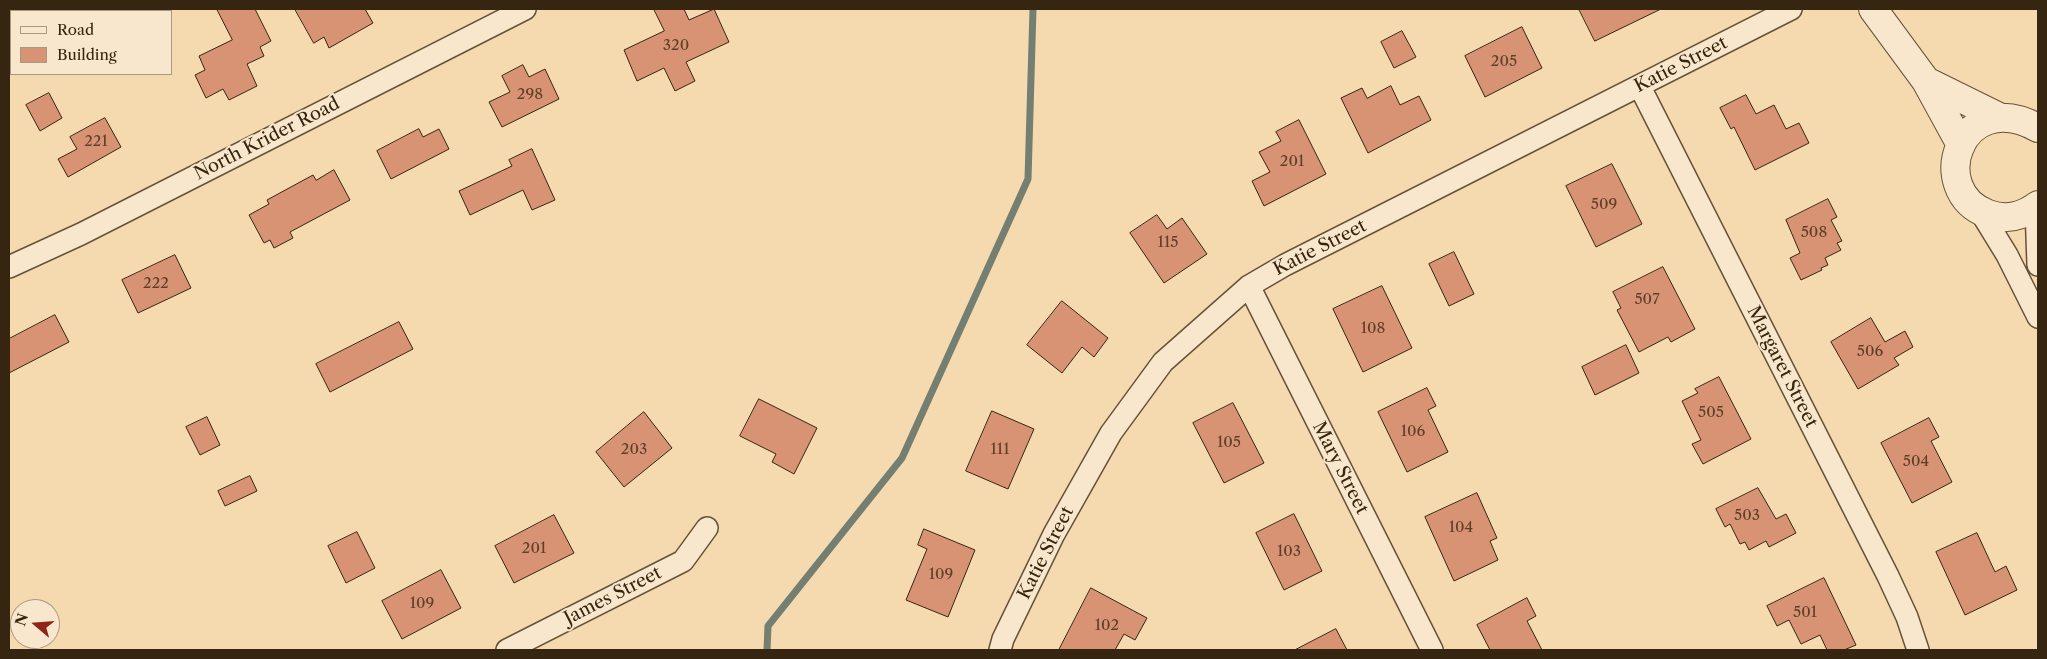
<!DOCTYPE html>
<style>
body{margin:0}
#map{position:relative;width:2047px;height:659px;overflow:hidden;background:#f5dab0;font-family:"Libre Caslon Text",serif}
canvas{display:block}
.frame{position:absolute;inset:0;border:10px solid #362510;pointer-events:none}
.legend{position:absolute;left:10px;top:10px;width:162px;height:65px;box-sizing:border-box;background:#f8e7cc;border:1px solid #aa9981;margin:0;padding:6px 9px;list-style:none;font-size:15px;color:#362510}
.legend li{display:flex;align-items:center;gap:10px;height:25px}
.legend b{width:25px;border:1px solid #aa9981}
.north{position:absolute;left:10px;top:599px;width:50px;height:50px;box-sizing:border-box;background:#f8e7cc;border:1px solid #aa9981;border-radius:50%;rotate:288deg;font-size:14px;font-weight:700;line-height:20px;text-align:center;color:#362510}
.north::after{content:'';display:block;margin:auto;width:18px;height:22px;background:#8f2418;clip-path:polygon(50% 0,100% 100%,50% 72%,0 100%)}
</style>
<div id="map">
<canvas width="2047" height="659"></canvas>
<div class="frame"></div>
<ul class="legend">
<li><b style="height:6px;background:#f8e7cc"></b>Road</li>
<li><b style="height:14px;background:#d89374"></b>Building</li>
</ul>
<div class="north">N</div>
</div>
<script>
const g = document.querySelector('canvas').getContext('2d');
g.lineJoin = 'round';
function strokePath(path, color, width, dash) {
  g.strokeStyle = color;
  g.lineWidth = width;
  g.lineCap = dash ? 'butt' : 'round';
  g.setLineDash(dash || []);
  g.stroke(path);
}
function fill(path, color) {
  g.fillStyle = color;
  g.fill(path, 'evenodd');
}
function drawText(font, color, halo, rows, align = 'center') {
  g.font = font + ' "Libre Caslon Text",serif';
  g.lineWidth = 4;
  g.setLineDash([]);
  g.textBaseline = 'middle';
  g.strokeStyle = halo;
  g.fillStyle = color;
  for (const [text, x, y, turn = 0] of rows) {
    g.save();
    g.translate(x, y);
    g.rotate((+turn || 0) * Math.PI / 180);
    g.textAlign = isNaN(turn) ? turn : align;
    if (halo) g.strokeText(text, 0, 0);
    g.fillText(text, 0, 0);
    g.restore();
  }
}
const stream = new Path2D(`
 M 767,650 L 768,626 L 902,458 L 1028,179 L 1033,9`);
const building = new Path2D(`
 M 217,9 L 255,9 L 271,41 L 260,47 L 264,56 L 247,64 L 257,86 L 229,100 L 223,89 L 206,98 L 195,75 L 205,70 L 199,56 L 232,40 Z
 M 295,9 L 365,9 L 373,23 L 329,48 L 324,37 L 314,43 Z
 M 654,9 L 684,9 L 689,20 L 714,9 L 729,42 L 686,62 L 695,81 L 675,91 L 664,68 L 637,81 L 624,50 L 664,31 Z
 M 1579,9 L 1661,9 L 1595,41 Z
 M 1522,27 L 1542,68 L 1485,97 L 1465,56 Z
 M 1402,31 L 1416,57 L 1394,68 L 1381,42 Z
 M 523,65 L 529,77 L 545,69 L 559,99 L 502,127 L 489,102 L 510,92 L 502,76 Z
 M 1391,86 L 1400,105 L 1419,96 L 1431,120 L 1368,153 L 1341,98 L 1362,88 L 1367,98 Z
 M 49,93 L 62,118 L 40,131 L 26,105 Z
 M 1746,95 L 1756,114 L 1774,105 L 1786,129 L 1799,123 L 1809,143 L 1755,170 L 1734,127 L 1731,129 L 1720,108 Z
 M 105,118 L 121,147 L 68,177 L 58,159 L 77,149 L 70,137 Z
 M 1299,120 L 1326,174 L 1264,206 L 1252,181 L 1270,172 L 1259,152 L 1281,141 L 1276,132 Z
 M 419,129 L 423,137 L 439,129 L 449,149 L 391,179 L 377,151 Z
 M 532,149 L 555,200 L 532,210 L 523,190 L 470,215 L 459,191 L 512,166 L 509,160 Z
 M 1612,164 L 1642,224 L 1596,247 L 1566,186 Z
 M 334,170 L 350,200 L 290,232 L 293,238 L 274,248 L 270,240 L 264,243 L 249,215 L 269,204 L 267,200 L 313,175 L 316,180 Z
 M 1828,199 L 1837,217 L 1831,220 L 1842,241 L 1837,243 L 1841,250 L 1825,258 L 1828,265 L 1821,268 L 1822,270 L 1801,280 L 1790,258 L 1800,253 L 1786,220 Z
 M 1157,215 L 1167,229 L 1182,218 L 1207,254 L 1164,283 L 1130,233 Z
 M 1454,252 L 1474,294 L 1449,306 L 1429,264 Z
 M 175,255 L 191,288 L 138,313 L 122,280 Z
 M 1663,267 L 1695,329 L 1671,342 L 1668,337 L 1639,352 L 1617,310 L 1621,308 L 1613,292 Z
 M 1382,286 L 1412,348 L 1363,372 L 1333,309 Z
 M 1062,301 L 1108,338 L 1094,357 L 1082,347 L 1062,373 L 1027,345 Z
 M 55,315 L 69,342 L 9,373 L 9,339 Z
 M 1871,318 L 1885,342 L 1905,331 L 1913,347 L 1894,358 L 1899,365 L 1858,389 L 1831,342 Z
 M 399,322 L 413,349 L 330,392 L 316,364 Z
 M 1626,345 L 1639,373 L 1595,395 L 1582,367 Z
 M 1719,377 L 1751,439 L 1703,464 L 1692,444 L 1701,440 L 1682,401 L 1698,393 L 1695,389 Z
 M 1427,388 L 1436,406 L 1428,410 L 1448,452 L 1407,472 L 1378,412 Z
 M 759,399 L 817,428 L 794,474 L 772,462 L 776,454 L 740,436 Z
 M 1233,403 L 1264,463 L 1224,483 L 1193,423 Z
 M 992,411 L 1034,429 L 1008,489 L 966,471 Z
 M 644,412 L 672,448 L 624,487 L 596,452 Z
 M 207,417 L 220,445 L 200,455 L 186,427 Z
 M 1929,418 L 1939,437 L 1931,441 L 1952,482 L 1912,503 L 1881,443 Z
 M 250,476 L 257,491 L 225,506 L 218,491 Z
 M 1758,488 L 1776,519 L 1786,514 L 1796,533 L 1769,547 L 1766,541 L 1749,550 L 1745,542 L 1740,544 L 1730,524 L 1725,527 L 1716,509 Z
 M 1477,493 L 1497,538 L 1490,541 L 1498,560 L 1454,581 L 1425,517 Z
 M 1294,514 L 1322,571 L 1284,590 L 1256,533 Z
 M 554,515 L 574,553 L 514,583 L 495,546 Z
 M 924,529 L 975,550 L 948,617 L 906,600 L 927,549 L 918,545 Z
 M 357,532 L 375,568 L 346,583 L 328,546 Z
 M 1977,533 L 1995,572 L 2006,566 L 2017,590 L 1965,615 L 1936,552 Z
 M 441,570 L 461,608 L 402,639 L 382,601 Z
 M 1824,578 L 1856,645 L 1844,650 L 1827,650 L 1820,635 L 1801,644 L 1789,620 L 1777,626 L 1767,606 Z
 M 1091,588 L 1147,618 L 1135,640 L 1124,634 L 1115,650 L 1059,650 Z
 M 1527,598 L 1536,616 L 1527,621 L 1542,650 L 1490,650 L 1477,625 Z
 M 1336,629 L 1347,650 L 1295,650 Z`);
const minor = new Path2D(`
 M 1640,87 L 1888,576 L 1907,617 L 1918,650
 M 2036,207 L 2038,265
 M 1980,211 L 2007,255 L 2038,317
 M 9,267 L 81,234 L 525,9
 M 1249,286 L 1432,650
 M 507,650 L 683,561 L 707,528
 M 1000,650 L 1003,639 L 1054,534 L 1111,433 L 1163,362 L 1249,286 L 1285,265 L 1791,9`);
const tertiary = new Path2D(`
 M 1873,9 L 1926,81 L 1961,145
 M 1926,81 L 1999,117
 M 2038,128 C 1960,85 1925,191 1988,214 C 2007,221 2023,216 2038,205`);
const numberNames = [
 ["320",676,46],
 ["205",1504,62],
 ["298",530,95],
 ["221",96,142],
 ["201",1292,162],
 ["509",1604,205],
 ["508",1814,233],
 ["115",1168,243],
 ["222",156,284],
 ["507",1647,300],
 ["108",1373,329],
 ["506",1870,352],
 ["505",1711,413],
 ["106",1413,432],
 ["105",1229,443],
 ["203",634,450],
 ["111",1000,450],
 ["504",1916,462],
 ["503",1747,516],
 ["104",1461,528],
 ["201",534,549],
 ["103",1289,552],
 ["109",941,575],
 ["109",422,604],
 ["501",1805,613],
 ["102",1107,626]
];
const streetNames = [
 ["Katie Street",1681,65,-27],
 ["North Krider Road",267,139,-27],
 ["Katie Street",1320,248,-27],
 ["Margaret Street",1782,367,63],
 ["Mary Street",1340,468,63],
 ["Katie Street",1046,553,-63],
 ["James Street",613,596,-27]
];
strokePath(stream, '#747e71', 7);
fill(building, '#d89374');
strokePath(building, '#362510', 1);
strokePath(minor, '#665238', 24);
strokePath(tertiary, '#665238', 30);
strokePath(minor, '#f8e7cc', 21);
strokePath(tertiary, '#f8e7cc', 28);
drawText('15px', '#5e4029', null, numberNames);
drawText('18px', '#362510', '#f8e7cc', streetNames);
</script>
